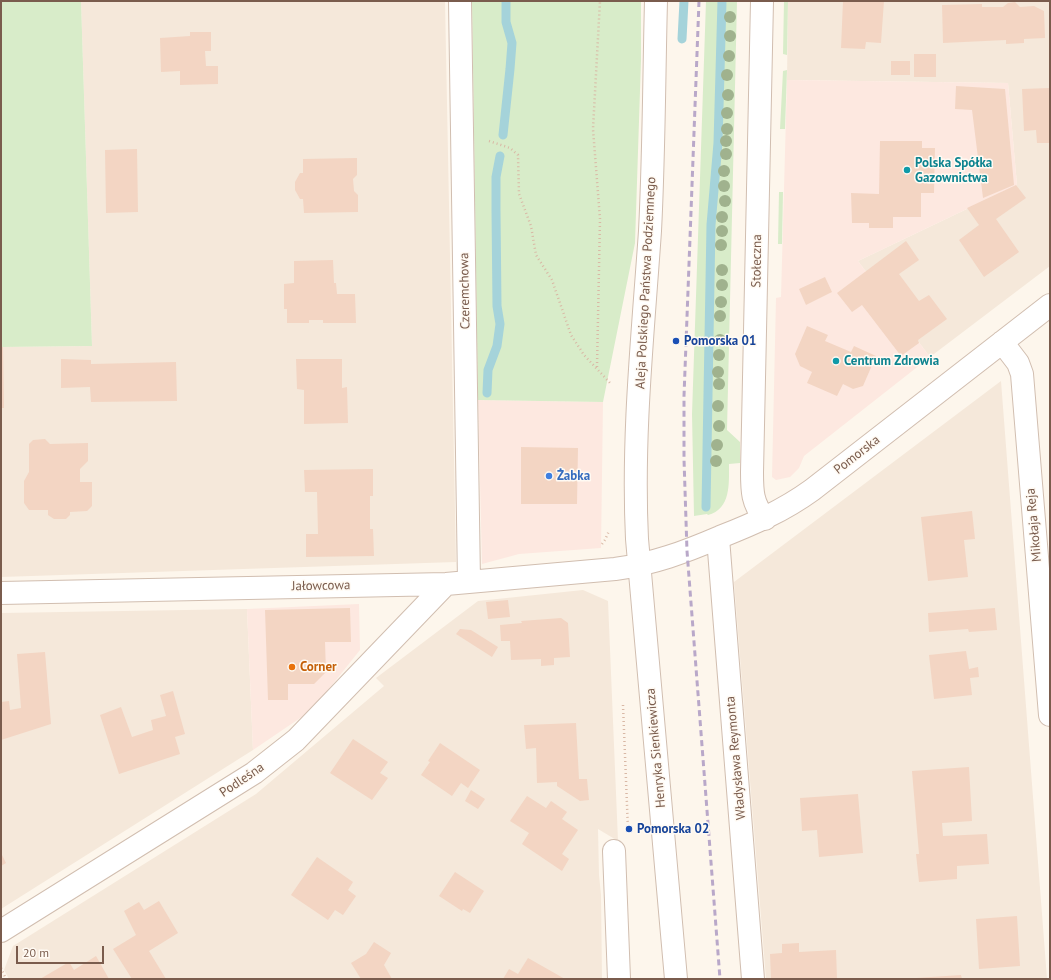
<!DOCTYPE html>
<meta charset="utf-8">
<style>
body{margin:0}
#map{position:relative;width:1051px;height:980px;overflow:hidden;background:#fdf6ec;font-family:"PT Sans",sans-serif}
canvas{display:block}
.frame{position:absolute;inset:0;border:2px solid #7a5c4d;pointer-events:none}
.scale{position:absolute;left:16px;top:946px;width:88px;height:18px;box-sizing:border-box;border:2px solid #7a5c4d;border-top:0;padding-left:5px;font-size:12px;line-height:14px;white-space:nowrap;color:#7a5c4d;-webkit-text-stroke:3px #fffaf3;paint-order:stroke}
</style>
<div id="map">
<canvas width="1051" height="980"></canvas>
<div class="frame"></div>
<div class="scale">20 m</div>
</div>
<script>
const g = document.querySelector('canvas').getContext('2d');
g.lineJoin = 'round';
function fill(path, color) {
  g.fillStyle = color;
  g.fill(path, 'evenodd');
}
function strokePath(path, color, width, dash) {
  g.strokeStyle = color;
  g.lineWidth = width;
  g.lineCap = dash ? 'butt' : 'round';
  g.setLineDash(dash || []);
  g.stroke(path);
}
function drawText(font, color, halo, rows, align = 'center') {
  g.font = font + ' "PT Sans",sans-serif';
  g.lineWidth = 3;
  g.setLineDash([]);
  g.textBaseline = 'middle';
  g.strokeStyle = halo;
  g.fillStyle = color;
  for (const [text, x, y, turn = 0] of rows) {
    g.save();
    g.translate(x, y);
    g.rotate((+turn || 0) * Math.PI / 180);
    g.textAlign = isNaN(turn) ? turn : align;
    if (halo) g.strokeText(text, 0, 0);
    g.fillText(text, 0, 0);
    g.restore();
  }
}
const residential = new Path2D(`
 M 81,1 L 445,1 L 456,562 L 1,577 L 1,347 L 92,346 Z
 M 788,1 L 1050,1 L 1050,266 L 930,357 L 858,261 L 1017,185 L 1008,83 L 787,80 Z
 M 1001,381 L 1047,979 L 766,979 L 734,582 Z
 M 583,590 L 608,601 L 618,841 L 598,829 L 599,875 L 601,895 L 602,979 L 9,979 L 4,970 L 13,946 L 256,794 L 384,686 L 376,678 L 478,601 Z
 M 247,609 L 253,750 L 1,909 L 1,613 Z`);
const commercial = new Path2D(`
 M 787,80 L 1008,83 L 1017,185 L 858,261 L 930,357 L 804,456 L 799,468 L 790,477 L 776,480 L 772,477 L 776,298 L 781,297 Z
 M 478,400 L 603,402 L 601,548 L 519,554 L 482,564 Z
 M 359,604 L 360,650 L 312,710 L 253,750 L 247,609 Z`);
const green = new Path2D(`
 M 1,1 L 81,1 L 92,346 L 1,347 Z
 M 472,1 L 641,1 L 641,60 L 635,243 L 603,402 L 478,400 Z
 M 706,1 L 737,1 L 727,430 L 740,442 L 740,463 L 729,464 C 729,484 731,509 708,515 L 707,514 L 694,516 L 692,414 Z
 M 784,1 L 788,1 L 787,55 L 783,54 Z
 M 787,70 L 785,129 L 780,129 L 783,71 Z
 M 779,192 L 783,192 L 782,244 L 778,244 Z`);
const stream = new Path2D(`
 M 682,39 L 684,1
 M 503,135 L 510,69 L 512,43 L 506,22 L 506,1
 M 487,393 L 488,370 L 497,346 L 500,324 L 497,306 L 496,210 L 496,177 L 500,156
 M 706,507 L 711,225 L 718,143 L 722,1`);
const building = new Path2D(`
 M 843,1 L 884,1 L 881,43 L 866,42 L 865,49 L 841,48 Z
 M 1015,2 L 1020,7 L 1034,6 L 1044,11 L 1045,38 L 1024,39 L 1024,43 L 1006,44 L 1006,40 L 943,43 L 942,5 L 982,4 L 982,7 L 1003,7 L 1008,3 Z
 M 190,32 L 211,32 L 211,51 L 205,51 L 206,66 L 218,66 L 218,84 L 180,85 L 180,71 L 161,72 L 160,38 L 190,36 Z
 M 914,54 L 936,54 L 936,77 L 914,77 Z
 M 891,61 L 910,61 L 910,75 L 891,75 Z
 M 956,86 L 1005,89 L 1014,185 L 983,198 L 972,110 L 955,109 Z
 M 1050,88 L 1050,143 L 1037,143 L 1036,130 L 1024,131 L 1022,89 Z
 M 880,141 L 922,141 L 922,148 L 935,148 L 934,193 L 921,193 L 921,217 L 893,217 L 893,228 L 869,228 L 869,223 L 852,223 L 851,193 L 879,194 Z
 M 137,149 L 138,212 L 106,213 L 105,150 Z
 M 357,158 L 357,175 L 353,179 L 354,191 L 358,195 L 358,212 L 304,213 L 303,199 L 300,199 L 295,190 L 295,182 L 300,173 L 303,173 L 303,159 Z
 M 1016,185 L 1026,198 L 996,219 L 1019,252 L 984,277 L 959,240 L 979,225 L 967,208 Z
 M 906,241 L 919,260 L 899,274 L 919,301 L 929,295 L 947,319 L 918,340 L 919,343 L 901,356 L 862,305 L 852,312 L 837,293 Z
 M 333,260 L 334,283 L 336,283 L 337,294 L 355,294 L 356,323 L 323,323 L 323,320 L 309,320 L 309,323 L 287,323 L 287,309 L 284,309 L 284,284 L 294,283 L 294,261 Z
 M 825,277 L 832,292 L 806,305 L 799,289 Z
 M 807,326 L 828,335 L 825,341 L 851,352 L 854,346 L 876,356 L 863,386 L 853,389 L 843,384 L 837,396 L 807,383 L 812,372 L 800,366 L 795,354 Z
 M 1,347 L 3,347 L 4,408 L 1,408 Z
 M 61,359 L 91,360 L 91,364 L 176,362 L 177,401 L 91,402 L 90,387 L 61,388 Z
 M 296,359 L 342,359 L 342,388 L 347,387 L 348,423 L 304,424 L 304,390 L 297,389 Z
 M 45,439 L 50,444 L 88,443 L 88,461 L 80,469 L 80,482 L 92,482 L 92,506 L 87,511 L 70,512 L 70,515 L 66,519 L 54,519 L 48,515 L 48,510 L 29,510 L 24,503 L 24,481 L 29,472 L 29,444 L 33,440 Z
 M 521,447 L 578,448 L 577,504 L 521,504 Z
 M 373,469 L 373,496 L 370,496 L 370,529 L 373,529 L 374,556 L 306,557 L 306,534 L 318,534 L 317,492 L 305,492 L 304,470 Z
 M 972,511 L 975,539 L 964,540 L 968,577 L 928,581 L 921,517 Z
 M 508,600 L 510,617 L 488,619 L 486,602 Z
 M 350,608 L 351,642 L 325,642 L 326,672 L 314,684 L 288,684 L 288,700 L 268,700 L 265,610 Z
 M 995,608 L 997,630 L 969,632 L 968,629 L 929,632 L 928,613 Z
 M 561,618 L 568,623 L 570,657 L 554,658 L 554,665 L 541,666 L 541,659 L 511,660 L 510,641 L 501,641 L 500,625 L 522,623 L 521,621 Z
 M 460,629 L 471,630 L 498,647 L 492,657 L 456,634 Z
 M 966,651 L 969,669 L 978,667 L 979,677 L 970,678 L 972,695 L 934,699 L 929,655 Z
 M 45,652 L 51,724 L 1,740 L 1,702 L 9,701 L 10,710 L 21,708 L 17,654 Z
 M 173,691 L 185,734 L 175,737 L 180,754 L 119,774 L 100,715 L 121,707 L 132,737 L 153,730 L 151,720 L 166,716 L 160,695 Z
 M 576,723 L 579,779 L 587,779 L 589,800 L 580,801 L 557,786 L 557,782 L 537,783 L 536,748 L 526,749 L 524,725 Z
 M 353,739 L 388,762 L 380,773 L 388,778 L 372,800 L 330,773 Z
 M 440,743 L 480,770 L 468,788 L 461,783 L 452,796 L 421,775 L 430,762 L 428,761 Z
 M 969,767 L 972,821 L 942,823 L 943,836 L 987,834 L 989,864 L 957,866 L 957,879 L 919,882 L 916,854 L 919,854 L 912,771 Z
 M 471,790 L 485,799 L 478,809 L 465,801 Z
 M 858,794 L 863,853 L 819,857 L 817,830 L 802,831 L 800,798 Z
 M 527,796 L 546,808 L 551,801 L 567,812 L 562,819 L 578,830 L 562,854 L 569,859 L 562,871 L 522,844 L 529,833 L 510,821 Z
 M 1,853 L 6,863 L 1,866 Z
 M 317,857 L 353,882 L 348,890 L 356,896 L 343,915 L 335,910 L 328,920 L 291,895 Z
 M 455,872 L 484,891 L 470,913 L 463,909 L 462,911 L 439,896 Z
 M 159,901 L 178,933 L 149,951 L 166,979 L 132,979 L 113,949 L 136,935 L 124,911 L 139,902 L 144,910 Z
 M 1017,916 L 1020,966 L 979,969 L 976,919 Z
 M 374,942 L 391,953 L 384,965 L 392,979 L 361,979 L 351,963 L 366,954 Z
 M 799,943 L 799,952 L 836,950 L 837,979 L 789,979 L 789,978 L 771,979 L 770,954 L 782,953 L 782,944 Z
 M 96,956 L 109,979 L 40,979 L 69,962 L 74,970 Z
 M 528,958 L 565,979 L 503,979 L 509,969 L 518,974 Z
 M 961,975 L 962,979 L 916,979 L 916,978 Z`);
const path = new Path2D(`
 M 489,141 L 510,148 L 518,155 L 519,194 L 531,226 L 536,255 L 552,280 L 571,335 L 584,355 L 611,384
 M 597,367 L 600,219 L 593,129 L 600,1
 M 602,544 L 605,540 L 609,531
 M 623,705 L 628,830
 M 1,968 L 6,979`);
const minor = new Path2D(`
 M 460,1 L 469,582
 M 656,1 C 654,77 654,154 650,231 C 643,333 632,436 637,539 L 676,979
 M 762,1 L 752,472 C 752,491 752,503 765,519
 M 1002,342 L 1018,363 L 1022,374 L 1050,715
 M 718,538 L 753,979
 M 1,593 L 446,584 L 615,569 C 653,564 685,552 720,537 C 753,524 783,511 812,490 L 1050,305
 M 614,851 L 619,979
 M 1,931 L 254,773 L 296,740 L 446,584`);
const rail = new Path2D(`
 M 699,1 L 684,396 L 684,459 L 687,551 L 720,979`);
const trees = [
 [730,17],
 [730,36],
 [729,56],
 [727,75],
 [728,95],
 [727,113],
 [727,129],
 [726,141],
 [726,154],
 [724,171],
 [724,186],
 [725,201],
 [722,217],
 [722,231],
 [721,245],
 [722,270],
 [722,285],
 [721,302],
 [720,316],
 [720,340],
 [719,355],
 [718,372],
 [719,384],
 [718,406],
 [719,426],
 [717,445],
 [716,461]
];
const markers = [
 [907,170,4,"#0f9aa8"],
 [676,341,4,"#1a4fb4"],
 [836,361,4,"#0f9aa8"],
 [549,476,4,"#3f7fe0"],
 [292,667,4,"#e8710a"],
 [629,829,4,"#1a4fb4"]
];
const cultureNames = [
 ["Polska Spółka",915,163],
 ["Gazownictwa",915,178],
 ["Centrum Zdrowia",844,361]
];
const streetNames = [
 ["Stołeczna",757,261,-89],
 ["Aleja Polskiego Państwa Podziemnego",646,283,-87],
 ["Czeremchowa",465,291,-91],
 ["Pomorska",857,455,-38],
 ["Mikołaja Reja",1034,525,-95],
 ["Jałowcowa",321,586,-1],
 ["Henryka Sienkiewicza",656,748,-95],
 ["Władysława Reymonta",736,758,-95],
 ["Podleśna",242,780,-34]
];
const transitNames = [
 ["Pomorska 01",684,341],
 ["Pomorska 02",637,829]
];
const shopNames = [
 ["Żabka",557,476]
];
const foodNames = [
 ["Corner",300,667]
];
fill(residential, '#f5e8da');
fill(commercial, '#fde8e0');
fill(green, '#d8ecc9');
strokePath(stream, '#a5d3da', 9);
fill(building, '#f3d5c3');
strokePath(minor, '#d1beb0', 24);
strokePath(path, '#d9b8a5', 2.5, [1, 3]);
strokePath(minor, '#fff', 22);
strokePath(rail, '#b9a8c9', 3, [6, 4]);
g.fillStyle = '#a0b28e';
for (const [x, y] of trees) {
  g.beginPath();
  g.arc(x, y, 6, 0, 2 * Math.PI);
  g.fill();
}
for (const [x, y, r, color] of markers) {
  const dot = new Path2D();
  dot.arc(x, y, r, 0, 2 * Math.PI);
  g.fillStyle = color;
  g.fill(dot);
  strokePath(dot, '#fffaf3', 1.5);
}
drawText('bold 13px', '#0d838f', '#fffaf3', cultureNames, 'left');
drawText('13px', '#7a5c4d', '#fffaf3', streetNames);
drawText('bold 13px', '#164399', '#fffaf3', transitNames, 'left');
drawText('bold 13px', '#366cbe', '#fffaf3', shopNames, 'left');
drawText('bold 13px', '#c56008', '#fffaf3', foodNames, 'left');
</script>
